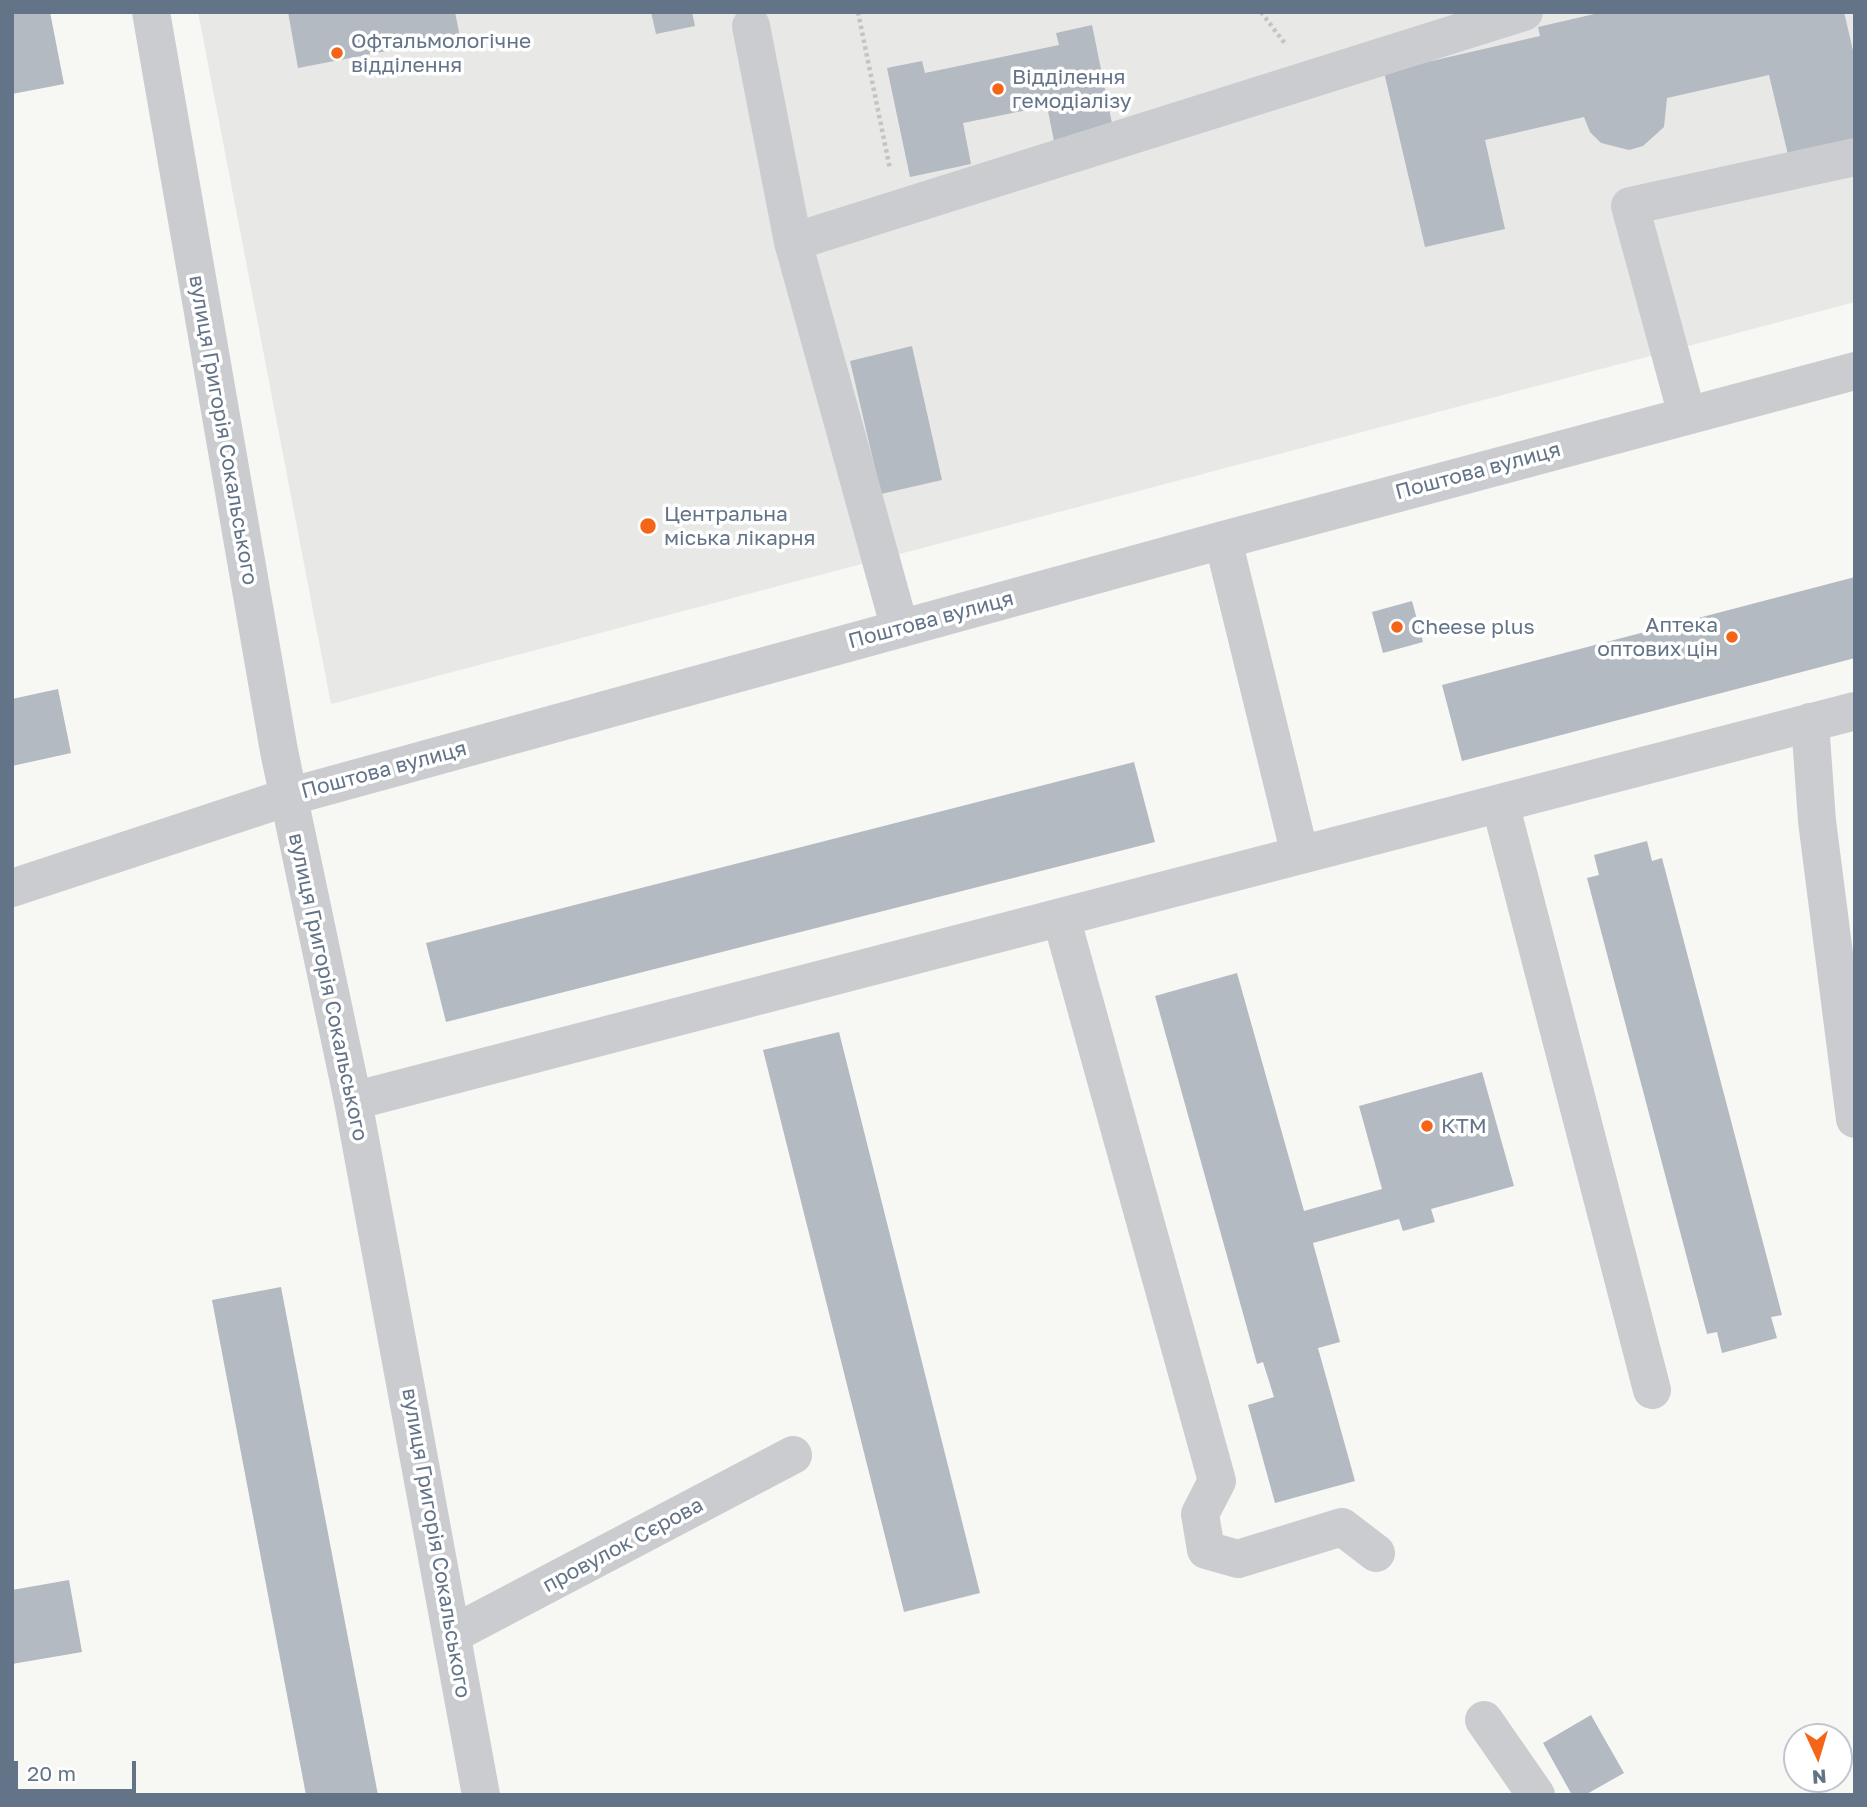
<!DOCTYPE html>
<meta charset="utf-8">
<style>
body{margin:0}
#map{position:relative;width:1867px;height:1807px;overflow:hidden;background:#f7f7f4;font-family:"Golos Text",sans-serif}
canvas{display:block}
.frame{position:absolute;inset:0;border:14px solid #637388;pointer-events:none}
.north{position:absolute;left:1783px;top:1723px;width:70px;height:70px;box-sizing:border-box;background:#fff;border:2px solid #c1c7cf;border-radius:50%;rotate:176deg;font-size:19px;font-weight:700;line-height:28px;text-align:center;color:#637388}
.north::after{content:'';display:block;margin:auto;width:24px;height:32px;background:#f46517;clip-path:polygon(50% 0,100% 100%,50% 72%,0 100%)}
.scale{position:absolute;left:14px;top:1761px;width:122px;height:32px;box-sizing:border-box;border:4px solid #637388;border-top:0;padding-left:9px;font-size:21px;line-height:24px;white-space:nowrap;color:#637388;-webkit-text-stroke:5px #fff;paint-order:stroke}
</style>
<div id="map">
<canvas width="1867" height="1807"></canvas>
<div class="frame"></div>
<div class="north">N</div>
<div class="scale">20 m</div>
</div>
<script>
const g = document.querySelector('canvas').getContext('2d');
g.lineJoin = 'round';
function fill(path, color) {
  g.fillStyle = color;
  g.fill(path, 'evenodd');
}
function strokePath(path, color, width, dash) {
  g.strokeStyle = color;
  g.lineWidth = width;
  g.lineCap = dash ? 'butt' : 'round';
  g.setLineDash(dash || []);
  g.stroke(path);
}
function drawText(font, color, halo, rows, align = 'center') {
  g.font = font + ' "Golos Text",sans-serif';
  g.lineWidth = 7;
  g.setLineDash([]);
  g.textBaseline = 'middle';
  g.strokeStyle = halo;
  g.fillStyle = color;
  for (const [text, x, y, turn = 0] of rows) {
    g.save();
    g.translate(x, y);
    g.rotate((+turn || 0) * Math.PI / 180);
    g.textAlign = isNaN(turn) ? turn : align;
    if (halo) g.strokeText(text, 0, 0);
    g.fillText(text, 0, 0);
    g.restore();
  }
}
const built = new Path2D(`
 M 198,12 L 1855,12 L 1855,302 L 331,704 Z`);
const building = new Path2D(`
 M 12,12 L 50,12 L 64,84 L 12,94 Z
 M 288,12 L 455,12 L 460,37 L 298,68 Z
 M 651,12 L 692,12 L 695,26 L 656,34 Z
 M 1603,12 L 1844,12 L 1855,59 L 1855,148 L 1790,163 L 1769,75 L 1667,98 L 1664,127 L 1643,146 L 1629,150 L 1601,143 L 1590,132 L 1584,117 L 1485,140 L 1505,229 L 1425,247 L 1384,72 L 1540,36 L 1538,27 Z
 M 1092,25 L 1114,133 L 1055,146 L 1047,106 L 963,123 L 971,164 L 910,177 L 887,68 L 922,61 L 925,73 L 1059,45 L 1056,33 Z
 M 912,346 L 942,480 L 881,494 L 850,361 Z
 M 1855,577 L 1855,658 L 1462,761 L 1442,685 Z
 M 1412,601 L 1423,642 L 1383,653 L 1372,612 Z
 M 58,689 L 71,753 L 12,766 L 12,699 Z
 M 1134,762 L 1155,842 L 446,1022 L 426,943 Z
 M 1647,841 L 1652,861 L 1662,858 L 1782,1315 L 1771,1317 L 1777,1338 L 1722,1353 L 1717,1332 L 1707,1334 L 1587,878 L 1599,875 L 1594,855 Z
 M 1237,973 L 1304,1211 L 1382,1189 L 1359,1106 L 1482,1072 L 1514,1186 L 1431,1209 L 1435,1222 L 1403,1231 L 1399,1219 L 1313,1243 L 1340,1342 L 1318,1348 L 1355,1481 L 1275,1503 L 1248,1405 L 1274,1397 L 1263,1362 L 1257,1364 L 1155,996 Z
 M 839,1032 L 980,1593 L 904,1612 L 763,1050 Z
 M 281,1287 L 378,1795 L 306,1795 L 212,1300 Z
 M 69,1580 L 82,1652 L 12,1664 L 12,1590 Z
 M 1591,1715 L 1624,1773 L 1585,1795 L 1572,1795 L 1543,1743 Z`);
const path = new Path2D(`
 M 858,12 L 890,169
 M 1261,12 L 1286,45`);
const minor = new Path2D(`
 M 151,12 L 279,751 L 353,1101 L 481,1795
 M 751,26 L 793,242 L 900,629
 M 793,242 L 1524,12
 M 1687,415 L 1630,206 L 1855,157
 M 1223,540 L 1300,855
 M 1810,722 L 1817,821 L 1855,1119
 M 1500,803 L 1652,1390
 M 12,888 L 288,797 L 1223,540 L 1855,371
 M 1061,917 L 1217,1481 L 1200,1514 L 1206,1550 L 1238,1559 L 1342,1527 L 1376,1553
 M 353,1101 L 1855,711
 M 453,1634 L 793,1455
 M 1484,1720 L 1536,1795`);
const markers = [
 [337,53,7,"#f46517"],
 [998,89,7,"#f46517"],
 [648,526,9,"#f46517"],
 [1397,627,7,"#f46517"],
 [1732,637,7,"#f46517"],
 [1427,1126,7,"#f46517"]
];
const poiNames = [
 ["Офтальмологічне",351,41],
 ["відділення",351,65],
 ["Відділення",1012,77],
 ["гемодіалізу",1012,101],
 ["Центральна",664,514],
 ["міська лікарня",664,538],
 ["Аптека",1718,625,"right"],
 ["оптових цін",1718,649,"right"],
 ["Cheese plus",1411,627],
 ["КТМ",1441,1126]
];
const streetNames = [
 ["вулиця Григорія Сокальського",223,430,80],
 ["Поштова вулиця",1478,471,-15],
 ["Поштова вулиця",931,620,-15],
 ["Поштова вулиця",384,770,-15],
 ["вулиця Григорія Сокальського",328,987,78],
 ["вулиця Григорія Сокальського",436,1543,80],
 ["провулок Сєрова",623,1545,-28]
];
fill(built, '#e8e8e7');
fill(building, '#b4bac1');
strokePath(path, '#c2c4c6', 4.5, [3.5, 3.5]);
strokePath(minor, '#caccd0', 38);
for (const [x, y, r, color] of markers) {
  const dot = new Path2D();
  dot.arc(x, y, r, 0, 2 * Math.PI);
  g.fillStyle = color;
  g.fill(dot);
  strokePath(dot, '#fff', 2.5);
}
drawText('21px', '#637388', '#fff', poiNames, 'left');
drawText('21px', '#637388', '#fff', streetNames);
</script>
